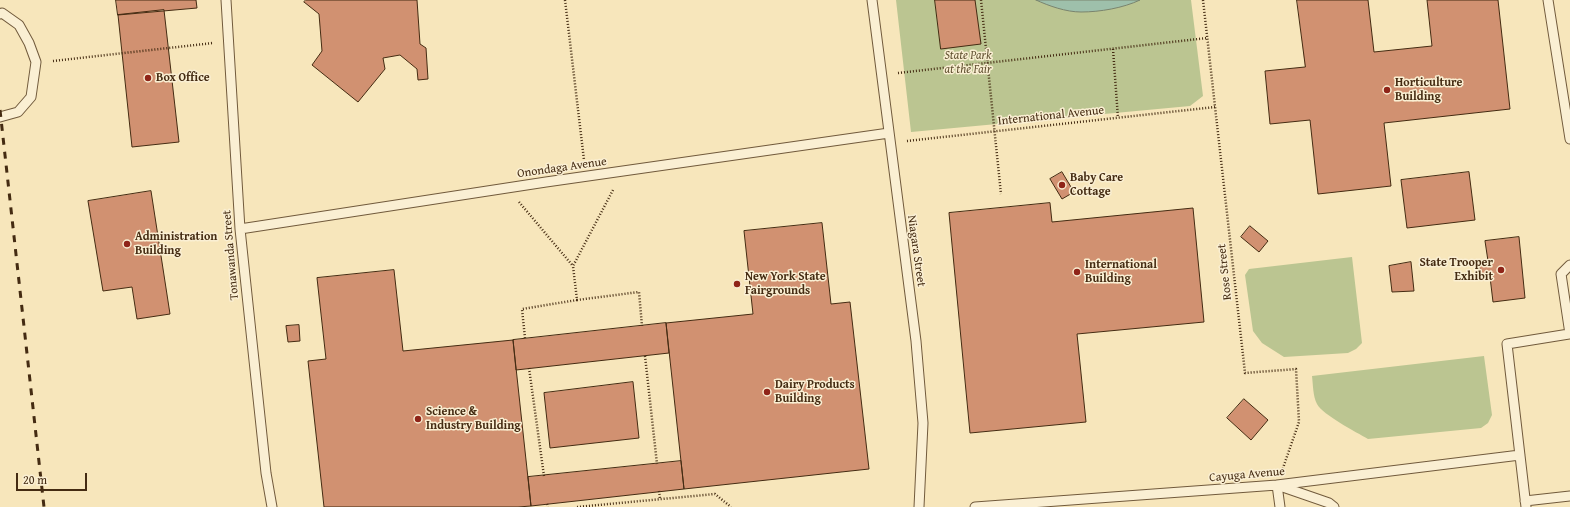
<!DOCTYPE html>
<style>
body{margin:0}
#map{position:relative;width:1570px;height:507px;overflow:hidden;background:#f7e6bb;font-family:"Gentium Book Plus",serif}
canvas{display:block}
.scale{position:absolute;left:16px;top:473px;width:71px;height:18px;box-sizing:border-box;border:2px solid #442b12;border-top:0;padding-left:5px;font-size:12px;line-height:14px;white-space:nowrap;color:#442b12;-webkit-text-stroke:3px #faefd3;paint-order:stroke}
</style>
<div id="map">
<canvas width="1570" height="507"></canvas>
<div class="scale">20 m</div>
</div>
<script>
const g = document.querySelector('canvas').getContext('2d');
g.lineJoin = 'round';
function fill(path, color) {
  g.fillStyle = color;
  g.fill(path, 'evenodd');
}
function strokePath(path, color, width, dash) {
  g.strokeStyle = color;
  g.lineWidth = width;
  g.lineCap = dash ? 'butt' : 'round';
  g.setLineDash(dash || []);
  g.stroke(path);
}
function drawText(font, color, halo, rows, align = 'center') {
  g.font = font + ' "Gentium Book Plus",serif';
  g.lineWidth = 3;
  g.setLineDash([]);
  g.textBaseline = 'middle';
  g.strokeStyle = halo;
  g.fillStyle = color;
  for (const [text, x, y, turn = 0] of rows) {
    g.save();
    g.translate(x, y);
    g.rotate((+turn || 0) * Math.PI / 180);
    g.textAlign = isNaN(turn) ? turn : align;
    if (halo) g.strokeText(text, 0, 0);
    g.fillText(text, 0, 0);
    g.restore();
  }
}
const green = new Path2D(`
 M 896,0 L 1191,0 L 1203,96 L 1190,106 L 911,132 Z
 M 1352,257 L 1362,343 L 1356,349 L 1348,353 L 1284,357 L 1262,343 L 1253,331 L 1245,275 L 1249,269 Z
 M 1484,356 L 1492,415 L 1488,423 L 1481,428 L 1368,439 C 1356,432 1323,415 1317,404 C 1313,397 1313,384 1312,376 Z`);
const water = new Path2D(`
 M 1036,0 L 1140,0 C 1123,8 1100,12 1081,12 C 1066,12 1049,6 1036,0 Z`);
const building = new Path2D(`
 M 116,0 L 196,0 L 197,8 L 118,15 Z
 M 306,0 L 417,0 L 420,44 L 426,48 L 428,79 L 418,80 L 417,69 L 400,55 L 383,58 L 385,69 L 358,102 L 312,65 L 322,51 L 319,14 L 304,2 Z
 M 935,0 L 975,0 L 981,44 L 941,49 Z
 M 1297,0 L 1368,0 L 1374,52 L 1432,46 L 1427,0 L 1498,0 L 1510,109 L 1384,123 L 1391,186 L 1318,194 L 1310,120 L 1270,124 L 1265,71 L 1305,67 Z
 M 164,10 L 179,142 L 132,147 L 118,15 Z
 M 1062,172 L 1074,192 L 1062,199 L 1050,179 Z
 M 1469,172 L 1475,220 L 1407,228 L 1401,180 Z
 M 151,191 L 170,314 L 137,319 L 132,287 L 103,291 L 88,201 Z
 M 1050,203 L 1052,222 L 1193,208 L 1204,322 L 1077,334 L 1086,422 L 970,433 L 949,213 Z
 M 822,223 L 831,304 L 850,302 L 869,469 L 684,489 L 666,323 L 753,314 L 744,231 Z
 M 1250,226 L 1268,241 L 1259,252 L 1241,237 Z
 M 1519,237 L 1525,298 L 1493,302 L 1490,277 L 1481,278 L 1479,263 L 1488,261 L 1485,241 Z
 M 1411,262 L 1414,291 L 1392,292 L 1389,266 Z
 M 394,270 L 403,351 L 513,340 L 531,506 L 518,507 L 324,507 L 308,361 L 326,359 L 317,278 Z
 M 666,323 L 669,353 L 516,370 L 513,340 Z
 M 299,325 L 300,341 L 288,342 L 286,326 Z
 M 633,382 L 639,438 L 550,448 L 544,393 Z
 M 1244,399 L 1268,420 L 1251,440 L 1227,418 Z
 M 681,461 L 684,489 L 531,506 L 528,477 Z`);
const path = new Path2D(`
 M 565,0 L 584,160
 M 981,0 L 1001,194
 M 1203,0 L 1245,373 L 1296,369 L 1299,422 L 1283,468
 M 1113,49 L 1118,118
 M 53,61 L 213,43
 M 898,73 L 1207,38
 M 907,141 L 1215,107
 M 613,190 L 573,266 L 577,300 L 639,292 L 642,326
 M 519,202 L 573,266
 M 525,338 L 522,309 L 577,300
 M 645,356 L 657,464
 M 529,368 L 544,476
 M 659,491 L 660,499
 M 547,504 L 548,507
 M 577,507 L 715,494 L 731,507`);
const lane = new Path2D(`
 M 226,0 L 240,229 L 266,473 L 272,507
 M 872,0 L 916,341 L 923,423 L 919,507
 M 1548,0 L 1570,139
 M 0,14 L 2,13 L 19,25 L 29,43 L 36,62 L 31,97 L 18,112 L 0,117
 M 240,229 L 546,182 L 889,133
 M 1570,265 L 1561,274 L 1570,334
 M 1525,501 L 1570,496
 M 975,507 L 1277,485 L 1520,455
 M 1280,507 L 1277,485 L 1329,503 L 1334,507
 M 1526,507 L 1507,344 L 1569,334`);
const rail = new Path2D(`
 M 0,110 L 44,507`);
const markers = [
 [148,78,4,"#8f2418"],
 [1387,90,4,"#8f2418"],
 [1062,185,4,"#8f2418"],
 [127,244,4,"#8f2418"],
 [1501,270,4,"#8f2418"],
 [1077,272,4,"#8f2418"],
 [737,284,4,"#8f2418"],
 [767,392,4,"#8f2418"],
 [418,419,4,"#8f2418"]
];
const parkNames = [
 ["State Park",968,56],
 ["at the Fair",968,70]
];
const poiNames = [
 ["Box Office",156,78],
 ["Horticulture",1395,83],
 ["Building",1395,97],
 ["Baby Care",1070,178],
 ["Cottage",1070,192],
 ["Administration",135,237],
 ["Building",135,251],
 ["State Trooper",1493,263,"right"],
 ["Exhibit",1493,277,"right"],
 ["International",1085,265],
 ["Building",1085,279],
 ["New York State",745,277],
 ["Fairgrounds",745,291],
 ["Dairy Products",775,385],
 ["Building",775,399],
 ["Science &",426,412],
 ["Industry Building",426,426]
];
const streetNames = [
 ["International Avenue",1051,116,-6],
 ["Onondaga Avenue",562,168,-8],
 ["Niagara Street",916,251,82],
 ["Tonawanda Street",231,255,-95],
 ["Rose Street",1225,272,-96],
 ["Cayuga Avenue",1247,475,-5]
];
fill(green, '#bbc591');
fill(water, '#9ec0ab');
strokePath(water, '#7a846e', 1);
fill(building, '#d19171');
strokePath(building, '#442b12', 1);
strokePath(lane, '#715a3c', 11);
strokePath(path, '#442b12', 2.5, [1, 2]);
strokePath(lane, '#faefd3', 9);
strokePath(rail, '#442b12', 3, [7, 7]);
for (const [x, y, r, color] of markers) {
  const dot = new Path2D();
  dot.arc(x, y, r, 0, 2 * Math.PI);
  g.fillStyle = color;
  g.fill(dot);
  strokePath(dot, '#faefd3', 1.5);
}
drawText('italic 12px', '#625232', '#faefd3', parkNames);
drawText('bold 12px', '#442b12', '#faefd3', poiNames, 'left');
drawText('12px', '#442b12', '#faefd3', streetNames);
</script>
